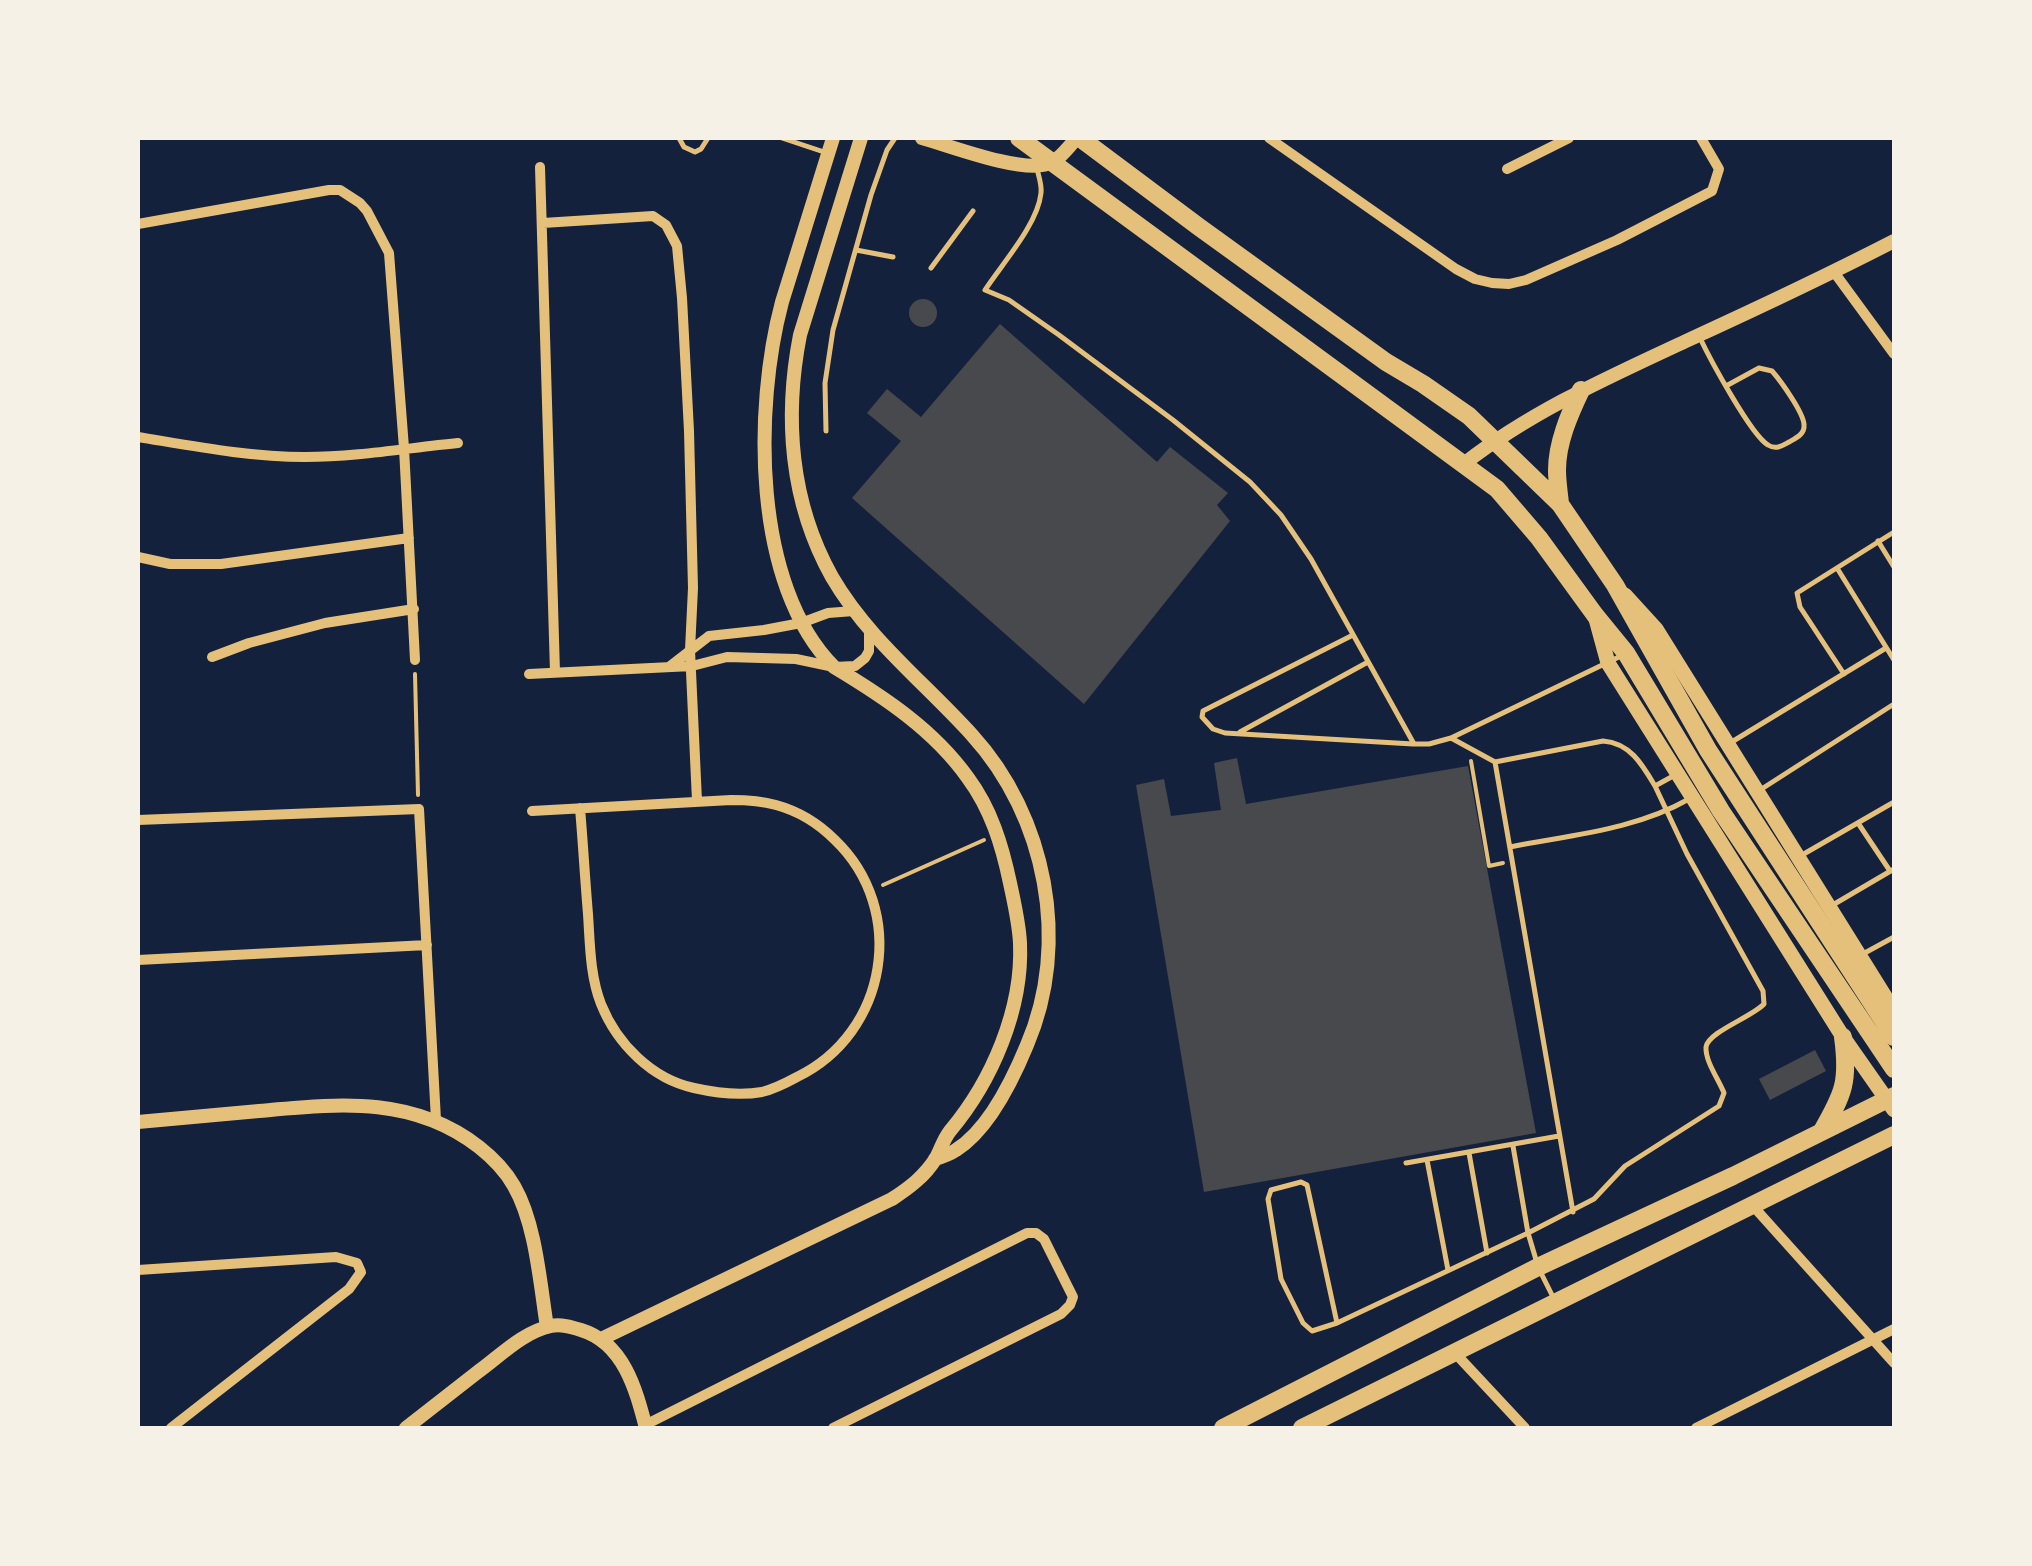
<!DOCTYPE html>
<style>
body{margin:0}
#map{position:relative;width:2032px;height:1566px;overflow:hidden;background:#14213d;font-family:Signika,sans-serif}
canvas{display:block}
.frame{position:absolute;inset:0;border:140px solid #f6f1e7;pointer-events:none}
</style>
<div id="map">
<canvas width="2032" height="1566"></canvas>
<div class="frame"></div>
</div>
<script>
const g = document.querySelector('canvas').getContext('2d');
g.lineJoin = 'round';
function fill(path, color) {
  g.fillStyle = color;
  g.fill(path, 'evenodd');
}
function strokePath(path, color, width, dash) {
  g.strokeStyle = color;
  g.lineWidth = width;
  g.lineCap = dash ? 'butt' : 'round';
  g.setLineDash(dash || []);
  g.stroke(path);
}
const building = new Path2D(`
 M909 313a14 14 0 1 1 28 0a14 14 0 1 1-28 0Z
 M 1000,324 L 1157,462 L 1170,447 L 1228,493 L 1217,505 L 1230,521 L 1084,704 L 852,498 L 901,441 L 867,413 L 887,389 L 921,417 Z
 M 1237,758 L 1246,804 L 1468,766 L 1536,1133 L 1204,1192 L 1136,785 L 1164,779 L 1171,816 L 1221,810 L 1214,763 Z
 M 1815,1050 L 1826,1071 L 1770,1100 L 1759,1079 Z`);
const path = new Path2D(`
 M 415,674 L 418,795
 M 1471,761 L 1489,866 L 1503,863
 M 883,885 L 984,840`);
const service = new Path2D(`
 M 679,138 L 684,147 L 695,152 L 701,149 L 708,138
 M 782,138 L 827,153
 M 1037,169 C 1039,177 1042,185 1041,193 C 1038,224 1002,264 985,290 L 1009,300 L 1059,335 L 1173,420 L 1250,482 L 1281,515 L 1311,559 L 1414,744 L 1429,744 L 1451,738 L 1623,655
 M 856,250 L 893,257
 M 931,268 L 973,211
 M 1700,338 C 1710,359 1751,435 1768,445 C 1776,450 1782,446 1789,442 C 1796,438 1805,434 1804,425 C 1804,413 1780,380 1772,371 L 1759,368 L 1726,386
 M 826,431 L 825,383 L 833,330 L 871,195 L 887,150 L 895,138
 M 1878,541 L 1894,567
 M 1837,568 L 1894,660
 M 1353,635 L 1203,711 L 1202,717 L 1213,729 L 1225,733 L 1413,744
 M 1844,674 L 1800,607 L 1797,593 L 1894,532
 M 1240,732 L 1368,662
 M 1451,738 L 1495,762
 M 1730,743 L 1886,648
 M 1760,790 L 1894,704
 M 1858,823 L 1890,871
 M 1510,847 C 1570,835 1635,830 1689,799
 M 1802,855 L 1894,802
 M 1831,906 L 1894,869
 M 1861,955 L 1894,937
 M 1469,1153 L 1487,1253
 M 1427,1160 L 1448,1270
 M 1406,1163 L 1559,1136
 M 1573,1212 L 1495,762 L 1603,741 C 1630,743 1642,764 1655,786 L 1675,775
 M 1537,1263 L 1528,1233 L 1594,1199 L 1625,1166 L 1719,1106 L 1724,1093 C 1719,1080 1705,1061 1706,1047 C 1708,1032 1752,1017 1764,1004 L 1763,991 L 1687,854 L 1655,786
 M 1541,1273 L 1554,1299
 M 1337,1323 L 1307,1185 L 1301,1182 L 1271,1190 L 1268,1199 L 1281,1279 L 1303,1323 L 1312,1331 L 1337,1323 L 1528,1233 L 1513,1146`);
const minor = new Path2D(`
 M 1269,138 L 1456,269 L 1475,279 L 1492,283 L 1509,284 L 1526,280 L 1617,240 L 1712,191 L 1719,169 L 1701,138
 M 540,167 L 555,672
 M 1507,169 L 1569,138
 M 543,223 L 653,216 L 666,225 L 677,246 L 682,298 L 689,431 L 693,588 L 690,650 L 697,801
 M 138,224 L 329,190 L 340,190 L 360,203 L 367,211 L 389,253 L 404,448 L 415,660
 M 1834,272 L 1894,354
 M 138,437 C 193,446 249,457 305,457 C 357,457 407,448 458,443
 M 138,557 L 170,564 L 221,564 L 409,538
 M 212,657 L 249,643 L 325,623 L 414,609
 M 669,667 L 709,636 L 764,630 L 801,623 L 828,613 L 854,611
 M 529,674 L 692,666 L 727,657 L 796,659 L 834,667 L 855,666 L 865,658 L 869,651 L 869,629
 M 532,811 L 731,800 C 746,800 762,801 776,805 C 798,811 819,824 835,840 C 908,910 888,1033 797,1077 C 786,1083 774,1089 762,1092 C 739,1096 716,1093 694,1088 C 652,1079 617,1044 601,1004 C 590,976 590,944 588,914 C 585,879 583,843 580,808
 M 138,820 L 419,809 L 436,1120
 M 138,960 L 427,945
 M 1753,1206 L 1894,1363
 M 138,1270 L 336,1257 L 357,1263 L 361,1272 L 349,1289 L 171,1428
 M 1455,1353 L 1525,1428
 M 645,1425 L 1027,1233 L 1036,1233 L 1044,1239 L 1073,1297 L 1070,1305 L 1061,1314 L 833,1428
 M 1696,1428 L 1894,1329`);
const tertiary = new Path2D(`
 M 861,138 L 800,335 C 784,417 790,502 832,577 C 868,639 924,682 972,735 C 1046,816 1071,943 1027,1045 C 1013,1079 988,1130 956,1150 C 950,1154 942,1157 935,1159
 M 922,138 C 950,146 1021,173 1047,164 C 1060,160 1068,147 1077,138
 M 1465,463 C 1532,411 1609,377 1686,341 C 1756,309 1826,276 1894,241
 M 138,1122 C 178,1118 219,1115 259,1111 C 338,1104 412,1095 479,1147 C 493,1158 505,1170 514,1186 C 536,1224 540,1284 547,1327
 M 601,1339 L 892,1199 C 909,1188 925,1176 936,1158 C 941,1149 943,1140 950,1131 C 992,1081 1023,1009 1020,943 C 1019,923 1014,902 1010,883 C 1002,845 991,809 968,778 C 934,730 884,697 834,667 C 752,585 754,407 782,302 L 833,138
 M 406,1428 C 430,1409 455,1390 479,1371 C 501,1355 523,1332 551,1326 C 561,1324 571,1327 581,1330 C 624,1343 636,1390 646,1428`);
const secondary = new Path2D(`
 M 1625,595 L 1656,629 L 1894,1011
 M 1596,619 L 1608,663 L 1843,1037 L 1894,1110`);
const primary = new Path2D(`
 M 1019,138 L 1497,489 L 1539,538 L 1595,615 L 1626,653 L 1721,811 L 1894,1069
 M 1080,138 L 1199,227 L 1386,362 L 1423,384 L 1469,416 L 1560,504 L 1615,585 L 1708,750 L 1894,1037
 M 1560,504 C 1559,493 1557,482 1557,470 C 1557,443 1569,415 1581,390
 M 1822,1131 C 1844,1093 1849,1081 1843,1037
 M 1223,1428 L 1538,1267 L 1733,1176 L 1894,1096
 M 1302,1428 L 1894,1135`);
fill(building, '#48494c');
strokePath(path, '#e5c07b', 4);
strokePath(service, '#e5c07b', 5);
strokePath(minor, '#e5c07b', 10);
strokePath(tertiary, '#e5c07b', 14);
strokePath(secondary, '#e5c07b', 15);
strokePath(primary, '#e5c07b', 18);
</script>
